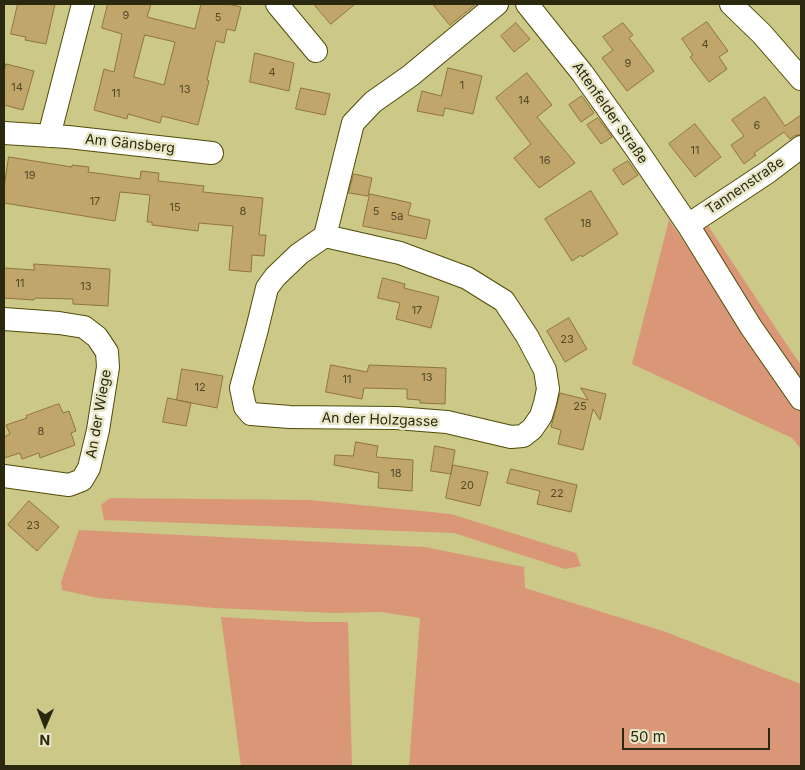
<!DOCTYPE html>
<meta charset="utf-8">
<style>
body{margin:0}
#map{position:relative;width:805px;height:770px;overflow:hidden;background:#cbc888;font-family:Inter,sans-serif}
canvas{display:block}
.frame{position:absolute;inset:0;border:5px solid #2a290f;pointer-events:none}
.north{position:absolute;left:20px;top:700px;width:50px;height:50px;-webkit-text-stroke:4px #e8e7c7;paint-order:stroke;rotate:181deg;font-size:14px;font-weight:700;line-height:20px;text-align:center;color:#2a290f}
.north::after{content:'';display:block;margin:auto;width:18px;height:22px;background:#2a290f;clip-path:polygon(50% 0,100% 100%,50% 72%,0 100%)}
.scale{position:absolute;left:622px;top:728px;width:148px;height:22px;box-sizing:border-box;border:2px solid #2a290f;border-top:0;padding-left:6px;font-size:15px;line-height:18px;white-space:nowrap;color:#2a290f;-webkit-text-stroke:4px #e8e7c7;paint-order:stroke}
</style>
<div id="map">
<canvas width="805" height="770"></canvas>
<div class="frame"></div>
<div class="north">N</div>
<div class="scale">50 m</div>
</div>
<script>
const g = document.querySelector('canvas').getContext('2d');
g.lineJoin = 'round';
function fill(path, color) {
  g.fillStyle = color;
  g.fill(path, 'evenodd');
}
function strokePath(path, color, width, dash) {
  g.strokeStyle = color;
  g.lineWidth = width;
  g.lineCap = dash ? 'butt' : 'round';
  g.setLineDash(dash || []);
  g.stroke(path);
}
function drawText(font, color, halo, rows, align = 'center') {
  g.font = font + ' Inter,sans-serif';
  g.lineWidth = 5;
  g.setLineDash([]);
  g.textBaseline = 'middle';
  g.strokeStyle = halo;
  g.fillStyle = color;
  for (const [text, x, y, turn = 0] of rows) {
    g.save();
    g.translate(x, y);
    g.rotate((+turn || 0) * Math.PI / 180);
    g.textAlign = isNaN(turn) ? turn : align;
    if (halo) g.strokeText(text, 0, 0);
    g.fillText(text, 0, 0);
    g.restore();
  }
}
const green = new Path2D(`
 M 669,220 L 801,411 L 801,449 L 792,438 L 632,364 Z
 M 707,224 L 789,348 L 801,365 L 801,381 L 746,303 L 703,232 Z
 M 110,498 L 310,500 L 451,514 L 576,553 L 581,566 L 565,569 L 454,533 L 104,520 L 101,505 Z
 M 79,530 L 425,547 L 524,567 L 525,588 L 663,631 L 801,684 L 801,766 L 409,766 L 420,618 L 381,612 L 334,613 L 215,608 L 98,598 L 62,590 L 61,582 Z
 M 221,617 L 310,622 L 348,622 L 352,766 L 241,766 Z`);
const building = new Path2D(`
 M 18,4 L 55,4 L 46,44 L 25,40 L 26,37 L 11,34 Z
 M 108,4 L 151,4 L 147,17 L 195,29 L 201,4 L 228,4 L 241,7 L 235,31 L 227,29 L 224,43 L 216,41 L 207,80 L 209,81 L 198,125 L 162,116 L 160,123 L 128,114 L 127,119 L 94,110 L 104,69 L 114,72 L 122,34 L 102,28 ZM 145,35 L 175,42 L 164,85 L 134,77 Z
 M 314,4 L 355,4 L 331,24 Z
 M 433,4 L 476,4 L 450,25 Z
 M 707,22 L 728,51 L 719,57 L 727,69 L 709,82 L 690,57 L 693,55 L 682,39 Z
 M 516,23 L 530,39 L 514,52 L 501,36 Z
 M 623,23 L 633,35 L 629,38 L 654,71 L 627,91 L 602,58 L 613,50 L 603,37 Z
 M 255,53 L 294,63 L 289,91 L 250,82 Z
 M 6,64 L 34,71 L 23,110 L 4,105 L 4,72 Z
 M 448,68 L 482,76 L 473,114 L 445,108 L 443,116 L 417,111 L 422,91 L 441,96 Z
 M 527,73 L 552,105 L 537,117 L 575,163 L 539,188 L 514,158 L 531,144 L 496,98 Z
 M 301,88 L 330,94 L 325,115 L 296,109 Z
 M 582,96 L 594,113 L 581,122 L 569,105 Z
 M 765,97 L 785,126 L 801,115 L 801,134 L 794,136 L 790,139 L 784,132 L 754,153 L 756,155 L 744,164 L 731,145 L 744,136 L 732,120 Z
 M 598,118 L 612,137 L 601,144 L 587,125 Z
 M 695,124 L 721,157 L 695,177 L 669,144 Z
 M 9,157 L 72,167 L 72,165 L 89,167 L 88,172 L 140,179 L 141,171 L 159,173 L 158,181 L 204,186 L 203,192 L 263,198 L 259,235 L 266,235 L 264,256 L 252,255 L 251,272 L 229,270 L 233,226 L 199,223 L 198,231 L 152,225 L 152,222 L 147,222 L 150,195 L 120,192 L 115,221 L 4,203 L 4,187 Z
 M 628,161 L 638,175 L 623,185 L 613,170 Z
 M 354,174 L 372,178 L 368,196 L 349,193 Z
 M 591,191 L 618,234 L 582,257 L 581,255 L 572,261 L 545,219 Z
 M 370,194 L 411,203 L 408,215 L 430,220 L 426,239 L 363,226 Z
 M 34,264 L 110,269 L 108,306 L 73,304 L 73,299 L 35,298 L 34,300 L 4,298 L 4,268 L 34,270 Z
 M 383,278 L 405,284 L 404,288 L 439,297 L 431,328 L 396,319 L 400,303 L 378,298 Z
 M 569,318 L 587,349 L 565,362 L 547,331 Z
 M 331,365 L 367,372 L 369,365 L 446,368 L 445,404 L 420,403 L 420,400 L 407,399 L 407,389 L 364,388 L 362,399 L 326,392 Z
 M 182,369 L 223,376 L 217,408 L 177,400 Z
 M 581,388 L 606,394 L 600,420 L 593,409 L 583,450 L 558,444 L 561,430 L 551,427 L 560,393 L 588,400 Z
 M 168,398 L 191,403 L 186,426 L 163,422 Z
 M 59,404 L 63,413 L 69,411 L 76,431 L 71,433 L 75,445 L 40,458 L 39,453 L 22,459 L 20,453 L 4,458 L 4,437 L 10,434 L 6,425 L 27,418 L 26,416 Z
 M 356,442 L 378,446 L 376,457 L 413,460 L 412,491 L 378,488 L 379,473 L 334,465 L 335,455 L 353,456 Z
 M 435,446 L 455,450 L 451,474 L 431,471 Z
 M 453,465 L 488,472 L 480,506 L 446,498 Z
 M 511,469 L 577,485 L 571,512 L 537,504 L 540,491 L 507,483 Z
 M 29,501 L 59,527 L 37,551 L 8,525 Z`);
const minor = new Path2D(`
 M 277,4 L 316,51
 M 527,4 L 583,74 L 635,147 L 688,225 L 751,327 L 801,399
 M 731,4 L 762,34 L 801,79
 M 4,133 L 68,137 L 212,153
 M 49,136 L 83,4
 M 688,225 L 768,172 L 801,147
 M 325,236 L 400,253 L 467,278 L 504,301 L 527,336 L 545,370 L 548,389 L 545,403 L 541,416 L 532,429 L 523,436 L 511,437 L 447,422 L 396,418 L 290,417 L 251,414 L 245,407 L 241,388 L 257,329 L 267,288 L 275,277 L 299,254 L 325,236 L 353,123 L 373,102 L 410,76 L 497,4
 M 4,319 L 59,323 L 84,327 L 97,337 L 107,352 L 108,367 L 98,430 L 89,468 L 82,480 L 69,485 L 4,476`);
const numberNames = [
 ["9",126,16],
 ["5",218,18],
 ["4",705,45],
 ["9",628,64],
 ["4",272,73],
 ["1",462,86],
 ["14",17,88],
 ["13",185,90],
 ["11",116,94],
 ["14",524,101],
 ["6",757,126],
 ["11",695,151],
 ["16",545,161],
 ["19",30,176],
 ["17",95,202],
 ["15",175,208],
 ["8",243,212],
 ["5",376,212],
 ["5a",397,217],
 ["18",586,224],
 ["11",20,284],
 ["13",86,287],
 ["17",417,311],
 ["23",567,340],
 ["13",427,378],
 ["11",347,380],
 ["12",200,388],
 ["25",580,407],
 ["8",41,432],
 ["18",396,474],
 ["20",467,486],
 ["22",557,494],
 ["23",33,526]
];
const streetNames = [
 ["Attenfelder Straße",610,113,55],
 ["Am Gänsberg",130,144,6],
 ["Tannenstraße",745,186,-34],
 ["An der Wiege",99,414,-80],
 ["An der Holzgasse",380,420,2]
];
fill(green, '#d99778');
fill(building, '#c1a66b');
strokePath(building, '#8e753a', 1);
strokePath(minor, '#514c07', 24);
strokePath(minor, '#fff', 22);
drawText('11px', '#504826', null, numberNames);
drawText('14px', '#2a290f', '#e8e7c7', streetNames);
</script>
